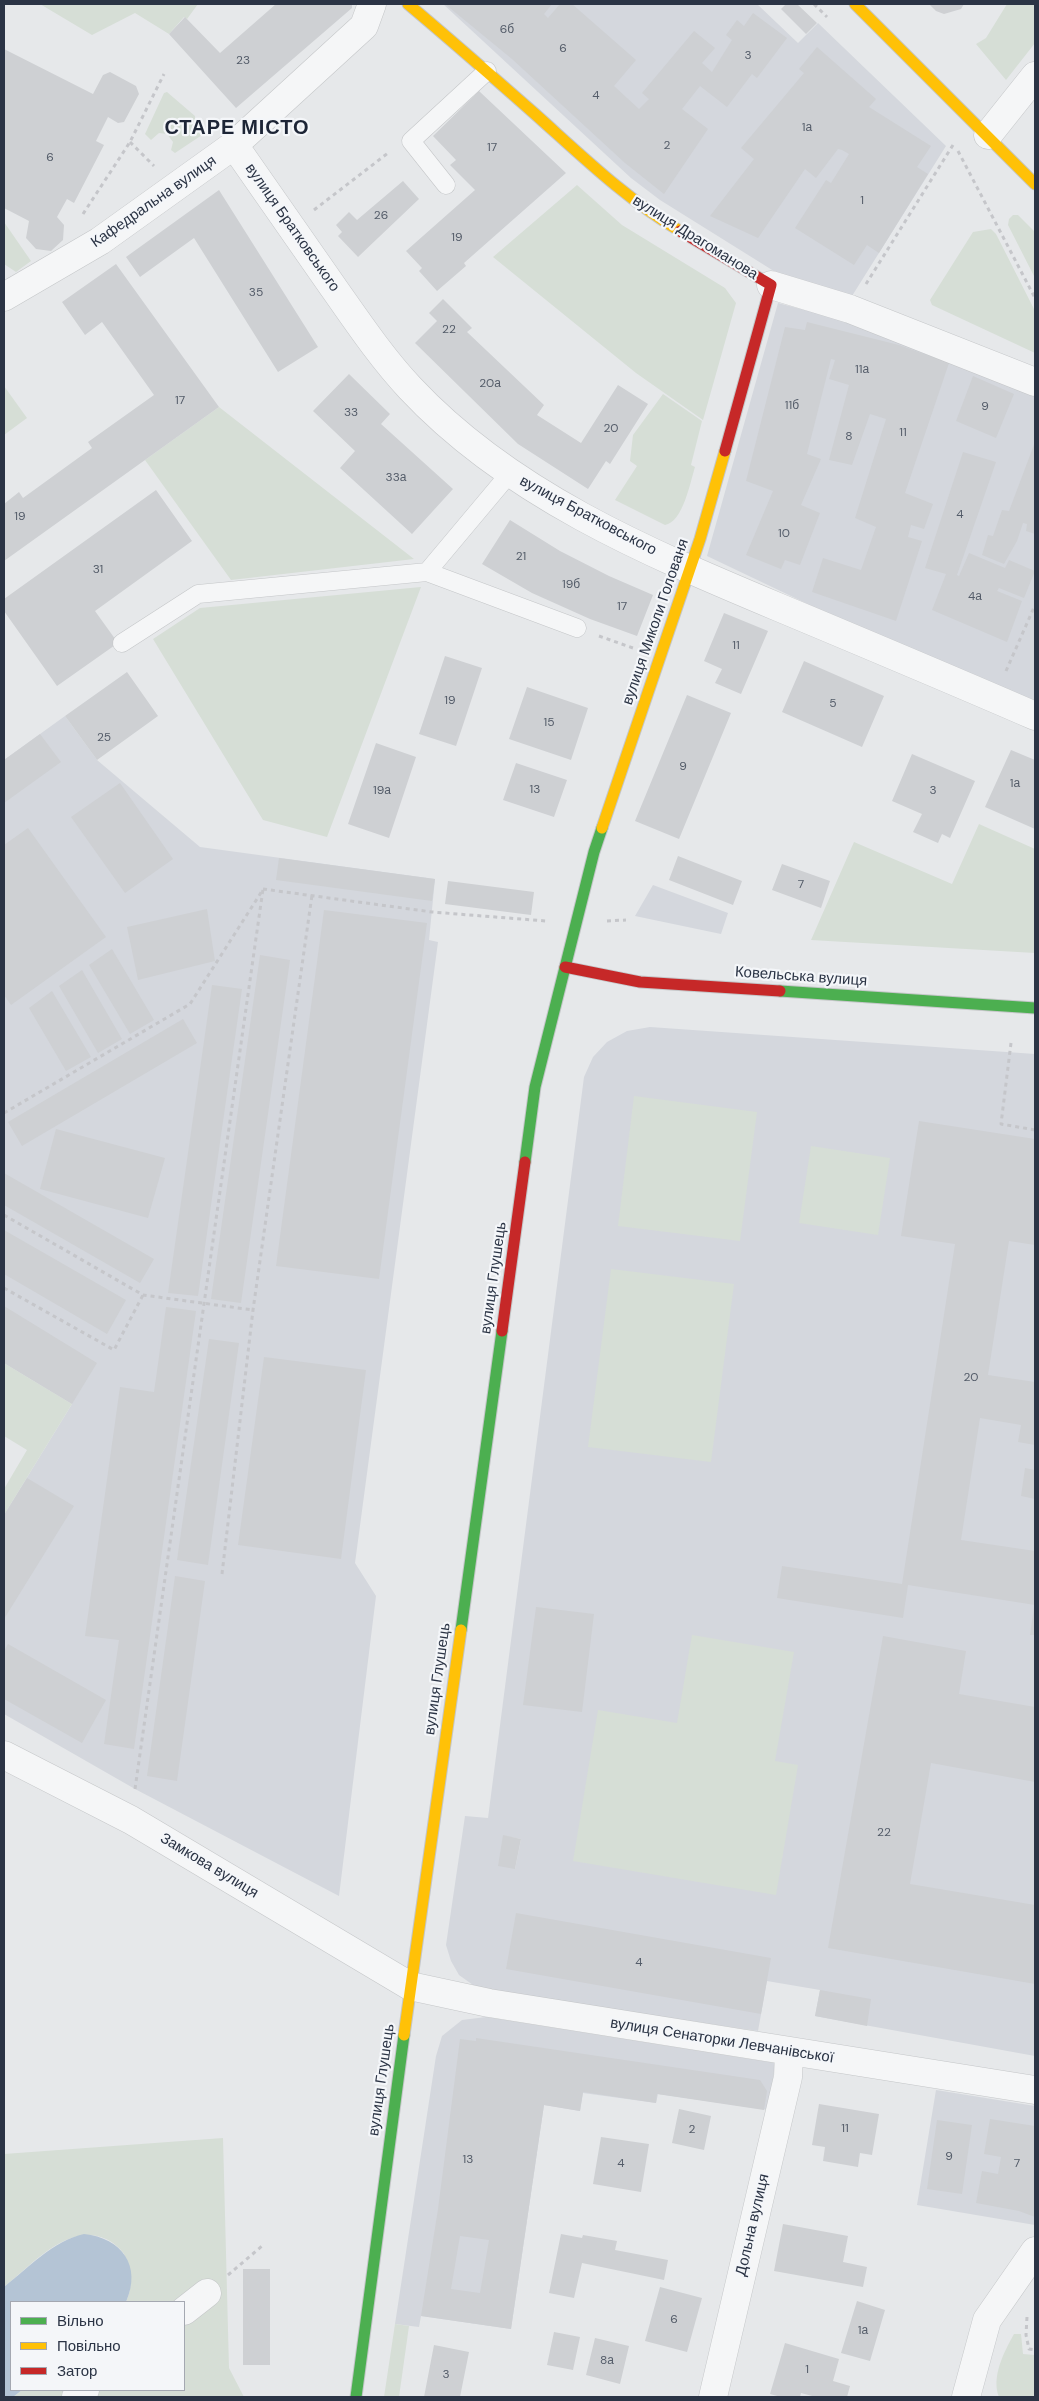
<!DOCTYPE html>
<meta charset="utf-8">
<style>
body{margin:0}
#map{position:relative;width:1039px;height:2401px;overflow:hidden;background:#e6e8ea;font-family:"DM Sans",sans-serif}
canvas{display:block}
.frame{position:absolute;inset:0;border:5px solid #2b3445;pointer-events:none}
.legend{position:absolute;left:10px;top:2301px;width:175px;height:90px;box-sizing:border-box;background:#f4f6f9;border:1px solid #a4a8b1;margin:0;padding:6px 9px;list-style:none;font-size:15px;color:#2b3445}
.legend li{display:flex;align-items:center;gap:10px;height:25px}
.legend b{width:25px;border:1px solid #a4a8b1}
</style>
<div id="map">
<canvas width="1039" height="2401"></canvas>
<div class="frame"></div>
<ul class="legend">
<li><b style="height:6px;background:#4caf50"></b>Вільно</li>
<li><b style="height:6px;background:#ffc107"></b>Повільно</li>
<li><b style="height:6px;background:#c62828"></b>Затор</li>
</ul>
</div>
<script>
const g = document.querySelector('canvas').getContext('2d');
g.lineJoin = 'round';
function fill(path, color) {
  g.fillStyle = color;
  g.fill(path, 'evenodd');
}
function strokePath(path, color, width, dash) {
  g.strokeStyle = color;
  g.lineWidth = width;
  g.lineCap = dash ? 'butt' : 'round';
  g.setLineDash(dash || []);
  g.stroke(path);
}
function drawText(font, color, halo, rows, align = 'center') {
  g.font = font + ' "DM Sans",sans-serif';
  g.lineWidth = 4.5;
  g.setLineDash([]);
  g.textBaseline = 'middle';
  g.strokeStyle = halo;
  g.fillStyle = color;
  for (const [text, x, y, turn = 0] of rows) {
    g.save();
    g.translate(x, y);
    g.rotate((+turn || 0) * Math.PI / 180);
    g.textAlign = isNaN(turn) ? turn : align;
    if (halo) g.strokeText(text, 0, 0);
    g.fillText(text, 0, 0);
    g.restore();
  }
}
const built = new Path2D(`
 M 443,4 L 757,4 L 798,43 L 818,23 L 946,146 L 852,296 L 777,273 L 660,200 L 631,178 Z
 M 778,303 L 865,326 L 1035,391 L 1035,702 L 814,607 L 707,556 Z
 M 65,716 L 97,760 L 200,847 L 435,879 L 429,940 L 438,942 L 355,1563 L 376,1596 L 339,1896 L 135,1789 L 4,1714 L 4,1515 L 72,1404 L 4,1363 L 4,760 Z
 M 653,885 L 728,913 L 721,934 L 635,916 Z
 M 650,1027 L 1035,1054 L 1035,2056 L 815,2016 L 820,1990 L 767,1981 L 758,2031 L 480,1990 L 459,1975 L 451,1961 L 446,1945 L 465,1816 L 488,1818 L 584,1077 L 593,1057 L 607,1042 L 627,1031 ZM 504,1836 L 521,1839 L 515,1869 Z
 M 486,2017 L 775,2063 L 769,2110 L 658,2094 L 656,2103 L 583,2093 L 580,2111 L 544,2105 L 511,2329 L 421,2316 L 419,2327 L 395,2324 L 436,2056 L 442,2036 L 462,2020 Z
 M 936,2090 L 1035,2106 L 1035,2225 L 917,2205 Z`);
const green = new Path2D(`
 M 40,4 L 198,4 L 187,19 L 184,17 L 169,34 L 135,13 L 92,35 Z
 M 1007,4 L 1035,4 L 1035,43 L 1006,80 L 976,44 L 986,38 Z
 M 167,92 L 195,116 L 195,127 L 202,135 L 175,153 L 171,150 L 173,142 L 167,134 L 159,133 L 151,140 L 145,134 L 164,93 Z
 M 577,185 L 622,225 L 725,288 L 736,303 L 703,420 L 636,373 L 493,257 Z
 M 1013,215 L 1018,215 L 1035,232 L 1035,278 L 1008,225 L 1009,219 Z
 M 4,222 L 31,261 L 16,272 L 4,264 Z
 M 991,229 L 996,234 L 1035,311 L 1035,353 L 932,305 L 930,300 L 973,232 Z
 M 4,386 L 27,418 L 4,435 Z
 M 663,394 L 702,421 L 691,465 L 695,467 C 690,483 683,522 665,525 L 615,500 L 637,466 L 630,461 L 633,435 Z
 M 219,407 L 414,559 L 231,580 L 145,460 Z
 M 421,587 L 327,837 L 263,820 L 153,639 L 200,608 Z
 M 979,824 L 1035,849 L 1035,953 L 811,940 L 854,842 L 952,884 Z
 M 634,1096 L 757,1112 L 740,1241 L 618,1226 Z
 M 811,1146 L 890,1158 L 878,1235 L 799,1223 Z
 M 611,1269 L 734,1284 L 711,1462 L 588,1447 Z
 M 4,1363 L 72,1404 L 4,1515 L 4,1489 L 27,1450 L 4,1436 Z
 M 692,1635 L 794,1652 L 775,1761 L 798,1765 L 776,1895 L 573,1861 L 598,1710 L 677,1723 Z
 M 223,2138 L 229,2368 L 244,2397 L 13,2397 L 22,2390 L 184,2390 L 184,2302 L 126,2302 C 133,2287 132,2269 124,2254 C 120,2248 113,2242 106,2239 C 68,2222 32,2265 4,2287 L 4,2154 Z
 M 395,2324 L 409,2326 L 399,2397 L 384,2397 Z
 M 1014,2334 L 1021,2334 L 1023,2354 L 1035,2355 L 1035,2397 L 999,2397 C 991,2377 1004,2352 1014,2334 Z`);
const water = new Path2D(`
 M 84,2234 C 122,2238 142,2266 126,2302 L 11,2302 L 11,2390 L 22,2390 L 13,2397 L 4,2397 L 4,2287 C 28,2268 53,2241 84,2234 Z`);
const building = new Path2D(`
 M 276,4 L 352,4 L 352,8 L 236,108 L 169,34 L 185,17 L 220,53 Z
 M 445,4 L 552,4 L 544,14 L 548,18 L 560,4 L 572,4 L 636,60 L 614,86 L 639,109 L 649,99 L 642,93 L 694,31 L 715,48 L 702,63 L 712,72 L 732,40 L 726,35 L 737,20 L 744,26 L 753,13 L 787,38 L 757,78 L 752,74 L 727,107 L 700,86 L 682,109 L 708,129 L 664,194 L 625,163 L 512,59 Z
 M 786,4 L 797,4 L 817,23 L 806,34 L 781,9 Z
 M 929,4 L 964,4 L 961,9 L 944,14 L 936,11 Z
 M 817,47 L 876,99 L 869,107 L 931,146 L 917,167 L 928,174 L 879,253 L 867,245 L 854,265 L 795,228 L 826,180 L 831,183 L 849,154 L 842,150 L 838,149 L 816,178 L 805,169 L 758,238 L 710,216 L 754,159 L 741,148 L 804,73 L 799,69 Z
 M 4,49 L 93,94 L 103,75 L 110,72 L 136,86 L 139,94 L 124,122 L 118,123 L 108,117 L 96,141 L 104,145 L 74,203 L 67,199 L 57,217 L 64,225 L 63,240 L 51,251 L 36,249 L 26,238 L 29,221 L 4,208 Z
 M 479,91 L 566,173 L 464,263 L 466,266 L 437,291 L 419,271 L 422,268 L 406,251 L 475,190 L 450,165 L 456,160 L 433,136 Z
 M 403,181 L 419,199 L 358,257 L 338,236 L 342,232 L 336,225 L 349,212 L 357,220 Z
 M 219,190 L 318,347 L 278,372 L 194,238 L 140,277 L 126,257 Z
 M 116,264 L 219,407 L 4,561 L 4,504 L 19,492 L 23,498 L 92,448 L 88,442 L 154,395 L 102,322 L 85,335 L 62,302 Z
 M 443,299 L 472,328 L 467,332 L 544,405 L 537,415 L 581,443 L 618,385 L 648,404 L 610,464 L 606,461 L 588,489 L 518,444 L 415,343 L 437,321 L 429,313 Z
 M 807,322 L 899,345 L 949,363 L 905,493 L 933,504 L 924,529 L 911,525 L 908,537 L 922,541 L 896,621 L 812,592 L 823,558 L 861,570 L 876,527 L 855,518 L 886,419 L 870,414 L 852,465 L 829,460 L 849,385 L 829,379 L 835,360 L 831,359 L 807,454 L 821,459 L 801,505 L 820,513 L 800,565 L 785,560 L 781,569 L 746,555 L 773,491 L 746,481 L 785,327 L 805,330 Z
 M 349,374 L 390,414 L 381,424 L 453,489 L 412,534 L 340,468 L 355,451 L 313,411 Z
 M 973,376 L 1014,394 L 996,438 L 956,421 Z
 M 1035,442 L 1035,534 L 1026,531 L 1027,524 L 1023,523 L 1017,541 L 1004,564 L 982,555 L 988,535 L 993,536 L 1002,510 L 1009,511 Z
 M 963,452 L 996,462 L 957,575 L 959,576 L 969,553 L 1005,568 L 1009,560 L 1035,571 L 1024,598 L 999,588 L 997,591 L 1022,601 L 1007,642 L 932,610 L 946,574 L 925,568 Z
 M 156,490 L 192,541 L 95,611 L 118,643 L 57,686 L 4,611 L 4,599 Z
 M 510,520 L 560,551 L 609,576 L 653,595 L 637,636 L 590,619 L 532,593 L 482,564 Z
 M 724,613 L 768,631 L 741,694 L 715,683 L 722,669 L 704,661 Z
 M 445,656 L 482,668 L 456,746 L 419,734 Z
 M 804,661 L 884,696 L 862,747 L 782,712 Z
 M 127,672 L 158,716 L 97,760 L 65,716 Z
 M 527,687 L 588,708 L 571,760 L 509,739 Z
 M 687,695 L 731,713 L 679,839 L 635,821 Z
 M 40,734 L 61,762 L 4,803 L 4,760 Z
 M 376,743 L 416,757 L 389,838 L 348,824 Z
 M 1011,750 L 1035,760 L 1035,829 L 985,807 Z
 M 912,754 L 975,781 L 950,838 L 942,834 L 938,843 L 913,832 L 922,814 L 892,801 Z
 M 516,763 L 567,780 L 554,817 L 503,800 Z
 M 120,783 L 173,859 L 125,893 L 71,817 Z
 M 28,828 L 106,937 L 11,1005 L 4,995 L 4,845 Z
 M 678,856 L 742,881 L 733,905 L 669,880 Z
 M 279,858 L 435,879 L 432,901 L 276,880 Z
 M 782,864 L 830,881 L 821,908 L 772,890 Z
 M 448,881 L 534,892 L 531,915 L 445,904 Z
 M 207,909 L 215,961 L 138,980 L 127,927 Z
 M 324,910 L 427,923 L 379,1279 L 276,1266 Z
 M 112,949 L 154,1020 L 130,1034 L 89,965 Z
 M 260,955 L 290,960 L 241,1303 L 211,1299 Z
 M 82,970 L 122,1039 L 98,1053 L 59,986 Z
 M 212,985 L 242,989 L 198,1296 L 168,1293 Z
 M 52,991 L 91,1057 L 66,1071 L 29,1008 Z
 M 183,1019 L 197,1043 L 22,1146 L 8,1122 Z
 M 919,1121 L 1035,1139 L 1035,1245 L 1009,1241 L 988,1375 L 1035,1382 L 1035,1445 L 1018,1442 L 1021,1425 L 980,1418 L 961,1540 L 1035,1551 L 1035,1605 L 908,1585 L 903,1618 L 777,1598 L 782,1566 L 902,1584 L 955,1244 L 901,1236 Z
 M 56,1129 L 165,1158 L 148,1218 L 40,1189 Z
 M 4,1173 L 154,1259 L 140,1283 L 4,1205 Z
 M 4,1230 L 126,1300 L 107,1334 L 4,1274 Z
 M 4,1306 L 97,1363 L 72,1404 L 4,1363 Z
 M 166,1307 L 196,1311 L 134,1749 L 104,1744 L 119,1640 L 85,1636 L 120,1387 L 154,1392 Z
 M 209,1339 L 239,1343 L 208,1565 L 177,1560 Z
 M 264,1357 L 366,1370 L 341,1559 L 238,1545 Z
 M 1025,1468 L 1035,1470 L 1035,1499 L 1021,1496 Z
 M 27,1478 L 74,1506 L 4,1619 L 4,1515 Z
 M 175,1576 L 205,1581 L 177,1781 L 147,1776 Z
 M 536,1607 L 594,1614 L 582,1712 L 523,1705 Z
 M 1034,1607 L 1035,1607 L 1035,1635 L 1030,1635 Z
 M 883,1636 L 966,1651 L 959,1694 L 1035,1707 L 1035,1782 L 931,1763 L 910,1884 L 1035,1905 L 1035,1984 L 828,1948 Z
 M 8,1644 L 106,1700 L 82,1743 L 4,1699 L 4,1651 Z
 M 503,1835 L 521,1839 L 515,1869 L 498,1866 Z
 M 516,1913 L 771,1958 L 761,2014 L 506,1969 Z
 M 820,1990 L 871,1999 L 867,2026 L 815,2016 Z
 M 476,2038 L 760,2080 L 767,2091 L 764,2110 L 657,2094 L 656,2103 L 583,2092 L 580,2111 L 544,2105 L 511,2329 L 421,2316 L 438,2209 L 460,2039 L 476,2041 ZM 460,2236 L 489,2240 L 480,2293 L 451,2289 Z
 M 819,2104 L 879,2114 L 872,2155 L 860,2153 L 858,2167 L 823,2161 L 825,2147 L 812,2145 Z
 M 679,2109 L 711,2116 L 704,2150 L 672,2143 Z
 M 990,2119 L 1035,2126 L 1035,2217 L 1019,2211 L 976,2203 L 982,2171 L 998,2174 L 1001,2157 L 984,2154 Z
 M 937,2120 L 972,2125 L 962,2194 L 927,2189 Z
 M 601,2137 L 649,2144 L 641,2192 L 593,2184 Z
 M 783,2224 L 848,2236 L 843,2262 L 867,2267 L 863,2287 L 774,2271 Z
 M 561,2234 L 582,2238 L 583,2235 L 617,2241 L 615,2250 L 668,2260 L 664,2280 L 582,2263 L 574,2298 L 549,2293 Z
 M 243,2269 L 270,2269 L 270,2365 L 243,2365 Z
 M 660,2287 L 702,2298 L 687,2352 L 645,2341 Z
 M 857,2301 L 885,2310 L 870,2361 L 841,2353 Z
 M 554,2332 L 580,2337 L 573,2370 L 547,2365 Z
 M 595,2338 L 629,2346 L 620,2384 L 586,2375 Z
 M 785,2343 L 839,2359 L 833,2381 L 850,2386 L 847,2397 L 816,2397 L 801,2393 L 800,2397 L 781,2397 L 770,2394 Z
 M 434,2345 L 469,2352 L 460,2397 L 424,2397 Z`);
const path = new Path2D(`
 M 814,4 L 827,17
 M 130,142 L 154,166
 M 958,151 L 1035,298
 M 314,210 L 388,153
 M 83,214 L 130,142 L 164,74
 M 866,284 L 953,145
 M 599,636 L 633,648
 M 1006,671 L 1035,605
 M 263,889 L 432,912 L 546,921
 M 607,921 L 626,920
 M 1011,1043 L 1001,1124 L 1035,1130
 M 4,1113 L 190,1004 L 262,891
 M 4,1215 L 143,1295 L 253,1310
 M 4,1288 L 114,1350 L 143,1295
 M 222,1574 L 253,1310 L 312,895
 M 135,1789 L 263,889
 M 228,2275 L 262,2246
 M 1027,2317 L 1026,2335 L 1029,2349 L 1035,2350`);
const lane = new Path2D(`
 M 446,185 L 411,141 L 487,71
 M 427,572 L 577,628
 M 122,643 L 198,594 L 427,572 L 510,473`);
const street = new Path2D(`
 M 988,135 L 1035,76
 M 234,145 C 267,193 300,240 333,287 C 357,321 381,357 410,388 C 509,494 647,552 778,607 C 864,643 950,679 1035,716
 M 771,285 L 850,309 L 1035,382
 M 4,297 L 100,241 L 234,145 L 364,26 L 372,4
 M 4,1755 L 131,1820 L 410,1986 L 489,2003 L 1035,2090
 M 184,2311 L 207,2293
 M 76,2397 L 85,2390
 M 713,2397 L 788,2077 L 789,2051
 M 966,2397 L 987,2320 L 1035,2251`);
const fast = new Path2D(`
 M 780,991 L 1035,1008
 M 525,1162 L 535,1087 L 594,852 L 602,828
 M 461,1630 L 502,1331
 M 356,2397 L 404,2035`);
const slow = new Path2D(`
 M 408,4 C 451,40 493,77 535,114 C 582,156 626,199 680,231
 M 855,4 L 1035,184
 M 602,828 L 700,539 L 725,451
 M 404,2035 L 461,1630`);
const jam = new Path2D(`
 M 680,231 L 771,285 L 725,451
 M 565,967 L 640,982 L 780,991
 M 502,1331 L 525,1162`);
const numberNames = [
 ["6б",507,30],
 ["6",563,49],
 ["3",748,56],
 ["23",243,61],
 ["4",596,96],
 ["1а",807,128],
 ["2",667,146],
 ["17",492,148],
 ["6",50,158],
 ["1",862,201],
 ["26",381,216],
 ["19",457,238],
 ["35",256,293],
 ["22",449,330],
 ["11а",862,370],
 ["20а",490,384],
 ["17",180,401],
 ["11б",792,406],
 ["9",985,407],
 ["33",351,413],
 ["20",611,429],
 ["11",903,433],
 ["8",849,437],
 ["33а",396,478],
 ["4",960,515],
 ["19",20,517],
 ["10",784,534],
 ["21",521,557],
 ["31",98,570],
 ["19б",571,585],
 ["4а",975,597],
 ["17",622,607],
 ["11",736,646],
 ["19",450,701],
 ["5",833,704],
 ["15",549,723],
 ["25",104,738],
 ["9",683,767],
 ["1а",1015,784],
 ["13",535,790],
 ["19а",382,791],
 ["3",933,791],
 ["7",801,885],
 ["20",971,1378],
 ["22",884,1833],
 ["4",639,1963],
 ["11",845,2129],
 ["2",692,2130],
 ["9",949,2157],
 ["13",468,2160],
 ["4",621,2164],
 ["7",1017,2164],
 ["6",674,2320],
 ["1а",863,2331],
 ["8а",607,2361],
 ["1",807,2370],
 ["3",446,2375]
];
const streetNames = [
 ["Кафедральна вулиця",154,202,-35],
 ["вулиця Братковського",292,228,55],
 ["вулиця Драгоманова",695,238,32],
 ["вулиця Братковського",588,516,28],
 ["вулиця Миколи Голованя",656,622,-71],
 ["Ковельська вулиця",801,977,4],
 ["вулиця Глушець",494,1278,-82],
 ["вулиця Глушець",438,1679,-82],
 ["Замкова вулиця",209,1866,31],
 ["вулиця Сенаторки Левчанівської",722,2041,9],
 ["вулиця Глушець",382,2080,-82],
 ["Дольна вулиця",753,2225,-77]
];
const districtNames = [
 ["СТАРЕ МІСТО",237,129]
];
fill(built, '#d4d7dd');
fill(green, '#d6ded6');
fill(water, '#b4c4d5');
fill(building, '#ced0d3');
strokePath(lane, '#c4c6c8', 19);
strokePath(street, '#c4c6c8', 29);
strokePath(fast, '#c4c6c8', 13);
strokePath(slow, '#c4c6c8', 13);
strokePath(jam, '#c4c6c8', 13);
strokePath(path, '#c5c6ca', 3, [4, 4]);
strokePath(lane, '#f5f6f7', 18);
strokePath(street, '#f5f6f7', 28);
strokePath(fast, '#4caf50', 11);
strokePath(slow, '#ffc107', 11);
strokePath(jam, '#c62828', 11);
drawText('12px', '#545c69', null, numberNames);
drawText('15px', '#2b3445', '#f4f6f9', streetNames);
g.letterSpacing = '1px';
drawText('bold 20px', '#1d2536', '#f4f6f9', districtNames);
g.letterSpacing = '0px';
</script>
